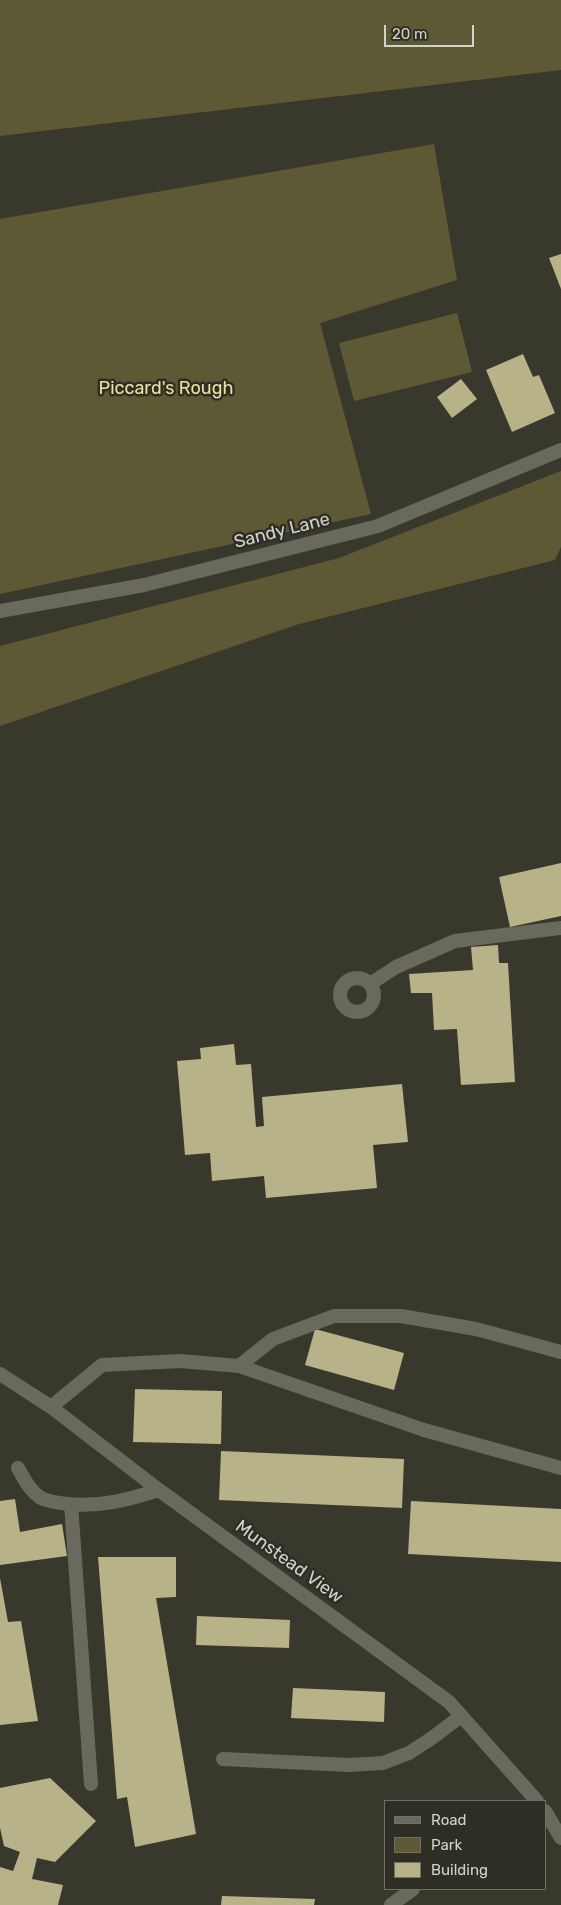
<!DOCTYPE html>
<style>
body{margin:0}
#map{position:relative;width:561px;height:1905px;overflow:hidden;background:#39382d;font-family:Rubik,sans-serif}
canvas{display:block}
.legend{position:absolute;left:384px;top:1800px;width:162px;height:90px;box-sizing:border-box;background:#2f2e24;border:1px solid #717067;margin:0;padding:6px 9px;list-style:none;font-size:15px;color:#d3d2cc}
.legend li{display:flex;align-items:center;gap:10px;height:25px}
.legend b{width:25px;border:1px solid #717067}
.scale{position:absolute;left:384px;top:25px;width:90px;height:22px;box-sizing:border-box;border:2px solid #d3d2cc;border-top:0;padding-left:6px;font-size:15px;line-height:18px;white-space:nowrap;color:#d3d2cc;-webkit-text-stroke:4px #2f2e24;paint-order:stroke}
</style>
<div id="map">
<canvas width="561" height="1905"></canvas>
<ul class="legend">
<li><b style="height:6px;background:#6a695d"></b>Road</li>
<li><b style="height:14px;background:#5e5935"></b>Park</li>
<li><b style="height:14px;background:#b7b288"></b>Building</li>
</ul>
<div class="scale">20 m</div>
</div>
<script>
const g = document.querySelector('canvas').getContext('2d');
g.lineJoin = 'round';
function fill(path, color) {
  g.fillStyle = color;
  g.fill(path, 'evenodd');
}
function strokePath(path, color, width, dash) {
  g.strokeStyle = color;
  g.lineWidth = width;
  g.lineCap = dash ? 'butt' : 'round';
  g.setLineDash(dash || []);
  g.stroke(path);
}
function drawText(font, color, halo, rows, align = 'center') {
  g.font = font + ' Rubik,sans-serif';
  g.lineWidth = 5;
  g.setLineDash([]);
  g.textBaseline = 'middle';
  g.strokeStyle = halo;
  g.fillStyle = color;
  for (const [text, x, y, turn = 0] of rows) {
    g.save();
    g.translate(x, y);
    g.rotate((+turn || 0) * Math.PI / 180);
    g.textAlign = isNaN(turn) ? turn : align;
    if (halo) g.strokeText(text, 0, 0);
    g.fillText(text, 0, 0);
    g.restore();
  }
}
const green = new Path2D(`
 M 0,0 L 561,0 L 561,70 L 0,136 Z
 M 434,144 L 457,280 L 320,323 L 371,514 L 0,594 L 0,219 Z
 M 457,313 L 472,372 L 354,401 L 339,343 Z
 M 561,471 L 561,547 L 555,560 L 299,624 L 0,726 L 0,646 L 339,558 Z`);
const building = new Path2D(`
 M 561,254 L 561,289 L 549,258 Z
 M 523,354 L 533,377 L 539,375 L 555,413 L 512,432 L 486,370 Z
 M 461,379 L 477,399 L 452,418 L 437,397 Z
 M 561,863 L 561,916 L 510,927 L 499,877 Z
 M 498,945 L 499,963 L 508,963 L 515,1082 L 461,1085 L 457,1029 L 434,1030 L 432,993 L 411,993 L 409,974 L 473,970 L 471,947 Z
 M 234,1044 L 236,1065 L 251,1064 L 256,1127 L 264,1126 L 262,1097 L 402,1084 L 408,1142 L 373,1145 L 377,1188 L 266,1198 L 264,1176 L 212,1181 L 210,1153 L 185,1155 L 177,1061 L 201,1059 L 200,1048 Z
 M 315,1329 L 404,1353 L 394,1390 L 305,1365 Z
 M 135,1389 L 222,1391 L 221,1444 L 133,1442 Z
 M 221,1451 L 404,1459 L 402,1508 L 219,1500 Z
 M 15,1499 L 20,1532 L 62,1524 L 67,1556 L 0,1565 L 0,1501 Z
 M 411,1501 L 561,1509 L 561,1562 L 408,1554 Z
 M 98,1557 L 176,1557 L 176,1597 L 156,1598 L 196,1834 L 135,1847 L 127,1797 L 117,1799 Z
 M 0,1578 L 8,1622 L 21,1621 L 38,1721 L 0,1725 Z
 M 197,1616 L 290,1620 L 289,1648 L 196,1645 Z
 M 293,1688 L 385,1692 L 384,1722 L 291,1718 Z
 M 50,1778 L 96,1821 L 55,1862 L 37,1858 L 32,1879 L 63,1885 L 58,1905 L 0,1905 L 0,1867 L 13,1871 L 20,1852 L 4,1846 L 0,1828 L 0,1788 Z
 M 222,1896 L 315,1899 L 314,1905 L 221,1905 Z`);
const service = new Path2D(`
 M340 995a17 17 0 1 1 34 0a17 17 0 1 1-34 0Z
 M 370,984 L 396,967 L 455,941 L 561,928
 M 239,1366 L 273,1339 L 334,1316 L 401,1316 L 476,1329 L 561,1352
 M 0,1374 L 51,1407 L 159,1490 L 449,1702 L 537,1801
 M 51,1407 L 102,1365 L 180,1361 L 239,1366 L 424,1430 L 561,1468
 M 18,1468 C 24,1479 30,1491 41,1498 C 49,1502 59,1503 68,1504 C 102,1507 127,1500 159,1490
 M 71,1504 L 91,1784
 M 223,1759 L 349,1765 L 383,1763 L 409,1753 L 432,1738 L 461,1716
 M 545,1811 L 561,1838
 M 391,1905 L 413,1889`);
const minor = new Path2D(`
 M 0,611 L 144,585 L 378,526 L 561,450`);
const parkNames = [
 ["Piccard's Rough",166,389]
];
const streetNames = [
 ["Sandy Lane",282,531,-14],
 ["Munstead View",289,1562,36]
];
fill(green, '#5e5935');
fill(building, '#b7b288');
strokePath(service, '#6a695d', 14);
strokePath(minor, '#6a695d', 14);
drawText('18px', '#eae29d', '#2f2e24', parkNames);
drawText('18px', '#d3d2cc', '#2f2e24', streetNames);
</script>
